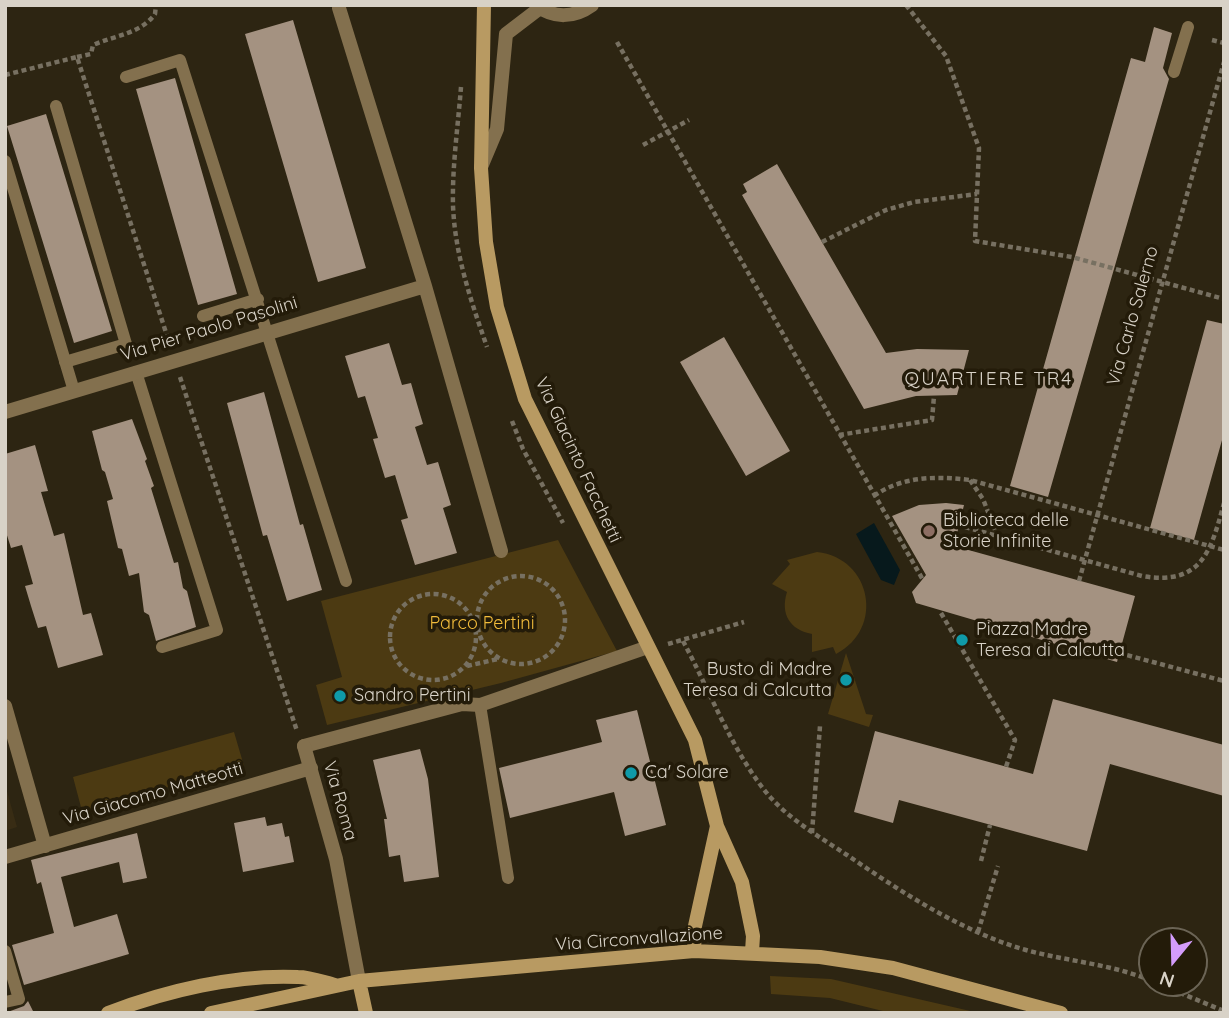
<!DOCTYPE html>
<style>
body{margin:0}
#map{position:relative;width:1229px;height:1018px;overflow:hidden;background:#2d2512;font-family:Quicksand,sans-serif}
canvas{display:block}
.frame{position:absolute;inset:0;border:7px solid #d8d2c7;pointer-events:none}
.north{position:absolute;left:1138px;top:927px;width:70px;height:70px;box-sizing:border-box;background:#231b09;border:2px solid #6b6455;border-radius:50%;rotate:199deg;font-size:19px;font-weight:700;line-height:28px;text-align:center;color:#d8d2c7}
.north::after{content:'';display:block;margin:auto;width:24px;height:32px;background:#d49cfb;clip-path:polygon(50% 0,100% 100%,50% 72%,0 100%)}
</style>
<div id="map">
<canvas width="1229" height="1018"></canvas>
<div class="frame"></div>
<div class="north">N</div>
</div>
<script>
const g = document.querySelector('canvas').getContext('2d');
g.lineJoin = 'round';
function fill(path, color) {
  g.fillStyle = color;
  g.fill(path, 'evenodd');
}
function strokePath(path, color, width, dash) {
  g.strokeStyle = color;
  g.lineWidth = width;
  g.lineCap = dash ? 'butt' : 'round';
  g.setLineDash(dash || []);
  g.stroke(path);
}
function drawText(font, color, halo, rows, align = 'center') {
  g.font = font + ' Quicksand,sans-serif';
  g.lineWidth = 7;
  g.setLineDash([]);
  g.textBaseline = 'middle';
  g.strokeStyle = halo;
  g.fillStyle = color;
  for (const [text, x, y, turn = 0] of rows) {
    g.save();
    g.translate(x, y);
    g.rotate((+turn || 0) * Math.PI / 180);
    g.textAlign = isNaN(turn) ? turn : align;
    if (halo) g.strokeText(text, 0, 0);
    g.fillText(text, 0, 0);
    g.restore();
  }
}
const built = new Path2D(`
 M 5,784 L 17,827 L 5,831 Z`);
const green = new Path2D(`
 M 558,540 L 617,651 L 501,683 L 327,725 L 316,685 L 342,677 L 321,601 Z
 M 817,552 C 872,558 885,629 836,654 L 833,647 L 812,652 L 812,634 C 790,630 780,614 787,592 L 772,584 L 790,564 L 787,560 Z
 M 846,653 L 866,714 L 873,715 L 869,727 L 828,714 Z
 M 234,732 L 244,766 L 82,811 L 73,777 Z
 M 770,976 L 831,979 L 979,1013 L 891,1013 L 830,998 L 771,994 Z`);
const water = new Path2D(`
 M 874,523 L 900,570 L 894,585 L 881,580 L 856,534 Z`);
const building = new Path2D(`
 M 293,20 L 366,268 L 318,282 L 245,34 Z
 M 1154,27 L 1172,33 L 1163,68 L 1169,79 L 1048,497 L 1010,486 L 1131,58 L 1145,62 Z
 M 175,78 L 237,294 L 198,305 L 136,89 Z
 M 46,114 L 112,331 L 74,343 L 7,126 Z
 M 777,164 L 886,353 L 917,349 L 969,350 L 957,395 L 916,396 L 864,409 L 742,195 L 747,192 L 743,184 Z
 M 1207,320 L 1224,324 L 1224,433 L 1194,540 L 1150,528 Z
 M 724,337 L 790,451 L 746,476 L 680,362 Z
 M 389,343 L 402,385 L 411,383 L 417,404 L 423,424 L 415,427 L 427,465 L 438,462 L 451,505 L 443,508 L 457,553 L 415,565 L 401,520 L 408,518 L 395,475 L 385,478 L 373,439 L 378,438 L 365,396 L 358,398 L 345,356 Z
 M 264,392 L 300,525 L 303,524 L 322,590 L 287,601 L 267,535 L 263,536 L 227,403 Z
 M 132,419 L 147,459 L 145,461 L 154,486 L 151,488 L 174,563 L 178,562 L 183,588 L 187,591 L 196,627 L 156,641 L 149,615 L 144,612 L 139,573 L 129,576 L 122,549 L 118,548 L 107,501 L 113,499 L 105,472 L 102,470 L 92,431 Z
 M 35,445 L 48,491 L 41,492 L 54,536 L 64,533 L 83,615 L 91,613 L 103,655 L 58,668 L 46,626 L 38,628 L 31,606 L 25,586 L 33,584 L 22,545 L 11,548 L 5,529 L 5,454 Z
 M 946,503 L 964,505 L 954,546 L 1135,596 L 1117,662 L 916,603 L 912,592 L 926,575 L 892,516 L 919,505 Z
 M 1053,699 L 1224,745 L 1224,796 L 1110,764 L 1087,851 L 899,800 L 893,823 L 854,812 L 875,731 L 1033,774 Z
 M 637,710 L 666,825 L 625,836 L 614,792 L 510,818 L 499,768 L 602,742 L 596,720 Z
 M 420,749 L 428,779 L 439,877 L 404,882 L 400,855 L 389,857 L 384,819 L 387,819 L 373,760 Z
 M 265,817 L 267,826 L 282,823 L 285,837 L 289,836 L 294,862 L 243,872 L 234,823 Z
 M 137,833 L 147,878 L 123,883 L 119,862 L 61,877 L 74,927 L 117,914 L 129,954 L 24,985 L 12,945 L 54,933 L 41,882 L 37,884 L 31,860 Z
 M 28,1001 L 34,1013 L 5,1013 L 24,1006 Z`);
const path = new Path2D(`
 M 906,5 L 946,56 L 979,148 L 975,241 L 1072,257 L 1224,299
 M 1212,40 L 1224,43
 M 617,42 L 923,580
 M 77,57 L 91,54 L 93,45 C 116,35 140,34 155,14 L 156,5
 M 5,75 L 77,57 L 170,345
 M 461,87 C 458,126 452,167 453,206 C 455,255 471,301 487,347
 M 643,145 L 689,120
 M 822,242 L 886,210 L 914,202 L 977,194
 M 180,377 L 297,731
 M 512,421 L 523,449 L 563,523
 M 839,435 L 932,420 L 934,396
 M 970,480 L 983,499 L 997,535
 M 874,496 C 902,476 936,476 970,480 L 1224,550
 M 965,527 L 1142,576 C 1202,586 1211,551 1224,503
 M477 620a44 44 0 1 1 88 0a44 44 0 1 1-88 0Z
 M 1079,581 L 1224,62
 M390 637a43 43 0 1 1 86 0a43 43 0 1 1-86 0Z
 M 941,613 L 1015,740 L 1006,767
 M 683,641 C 710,691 734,756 771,798 C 792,821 821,838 847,855 C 897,889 947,922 1004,943 C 1052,961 1105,961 1152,981
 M 668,644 L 744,622
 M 1119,653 L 1224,681
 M 467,666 L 498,659
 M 812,833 L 820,726
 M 981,861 L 990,825
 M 978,932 L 998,866
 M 1156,983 L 1224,1011`);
const service = new Path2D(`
 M 1174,72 L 1188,27
 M 126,77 L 180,60 L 346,581
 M 56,106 L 126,344 L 65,362
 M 5,161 L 74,391
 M 203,316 L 258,299
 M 136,372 L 217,630 L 162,647
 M 480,705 L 508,878
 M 5,951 L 19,999 L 5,1002`);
const pedestrian = new Path2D(`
 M 304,746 L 462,704 L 480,705 L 648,647`);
const minor = new Path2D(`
 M 536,5 C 554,19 574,18 592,5
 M 339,8 L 425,286 L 501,551
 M 481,167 L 497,129 L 506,34 L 540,8
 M 5,412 L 425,286
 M 5,706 L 45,846
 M 304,746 L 336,859 L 359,981
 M 5,857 L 311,768`);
const secondary = new Path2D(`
 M 484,5 L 481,168 L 486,242 L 497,307 L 525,399 L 695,740 L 717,826 L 742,882 L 753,936 L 752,952
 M 694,951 L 695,926 L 717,826
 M 359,981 L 366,1013
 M 108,1013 C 165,991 236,974 298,977 C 310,977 323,982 335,985
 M 211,1013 L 359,981 L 694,951 L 820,957 L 893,968 L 1061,1013`);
const markers = [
 [929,531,7,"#8d6e63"],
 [962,640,7,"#0f9aa8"],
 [846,680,7,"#0f9aa8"],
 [340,696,7,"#0f9aa8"],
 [631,773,7,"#0f9aa8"]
];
const streetNames = [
 ["Via Carlo Salerno",1133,316,-74],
 ["Via Pier Paolo Pasolini",209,329,-17],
 ["Via Giacinto Facchetti",578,460,65],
 ["Via Giacomo Matteotti",153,794,-16],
 ["Via Roma",340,801,74],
 ["Via Circonvallazione",639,939,-4]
];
const poiNames = [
 ["Biblioteca delle",943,521],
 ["Storie Infinite",943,542],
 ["Piazza Madre",976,630],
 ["Teresa di Calcutta",976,651],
 ["Busto di Madre",832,670,"right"],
 ["Teresa di Calcutta",832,691,"right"],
 ["Sandro Pertini",354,696],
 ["Ca' Solare",645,773]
];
const parkNames = [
 ["Parco Pertini",482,624]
];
const neighbourhoodNames = [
 ["QUARTIERE TR4",989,379]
];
fill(built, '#382c14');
fill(green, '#4c3a12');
fill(water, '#07191c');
fill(building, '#a49281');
strokePath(path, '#777061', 4.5, [5, 3.5]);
strokePath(service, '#83704e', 12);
strokePath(pedestrian, '#83704e', 14);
strokePath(minor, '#83704e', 14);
strokePath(secondary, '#b89a62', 14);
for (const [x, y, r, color] of markers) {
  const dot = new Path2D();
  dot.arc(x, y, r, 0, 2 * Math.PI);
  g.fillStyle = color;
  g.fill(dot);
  strokePath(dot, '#231b09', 2.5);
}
drawText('18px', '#d8d2c7', '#231b09', streetNames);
drawText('18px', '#d8d2c7', '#231b09', poiNames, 'left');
drawText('18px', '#f2bc3b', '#231b09', parkNames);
g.letterSpacing = '2px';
drawText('19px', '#d8d2c7', '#231b09', neighbourhoodNames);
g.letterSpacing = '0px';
</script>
